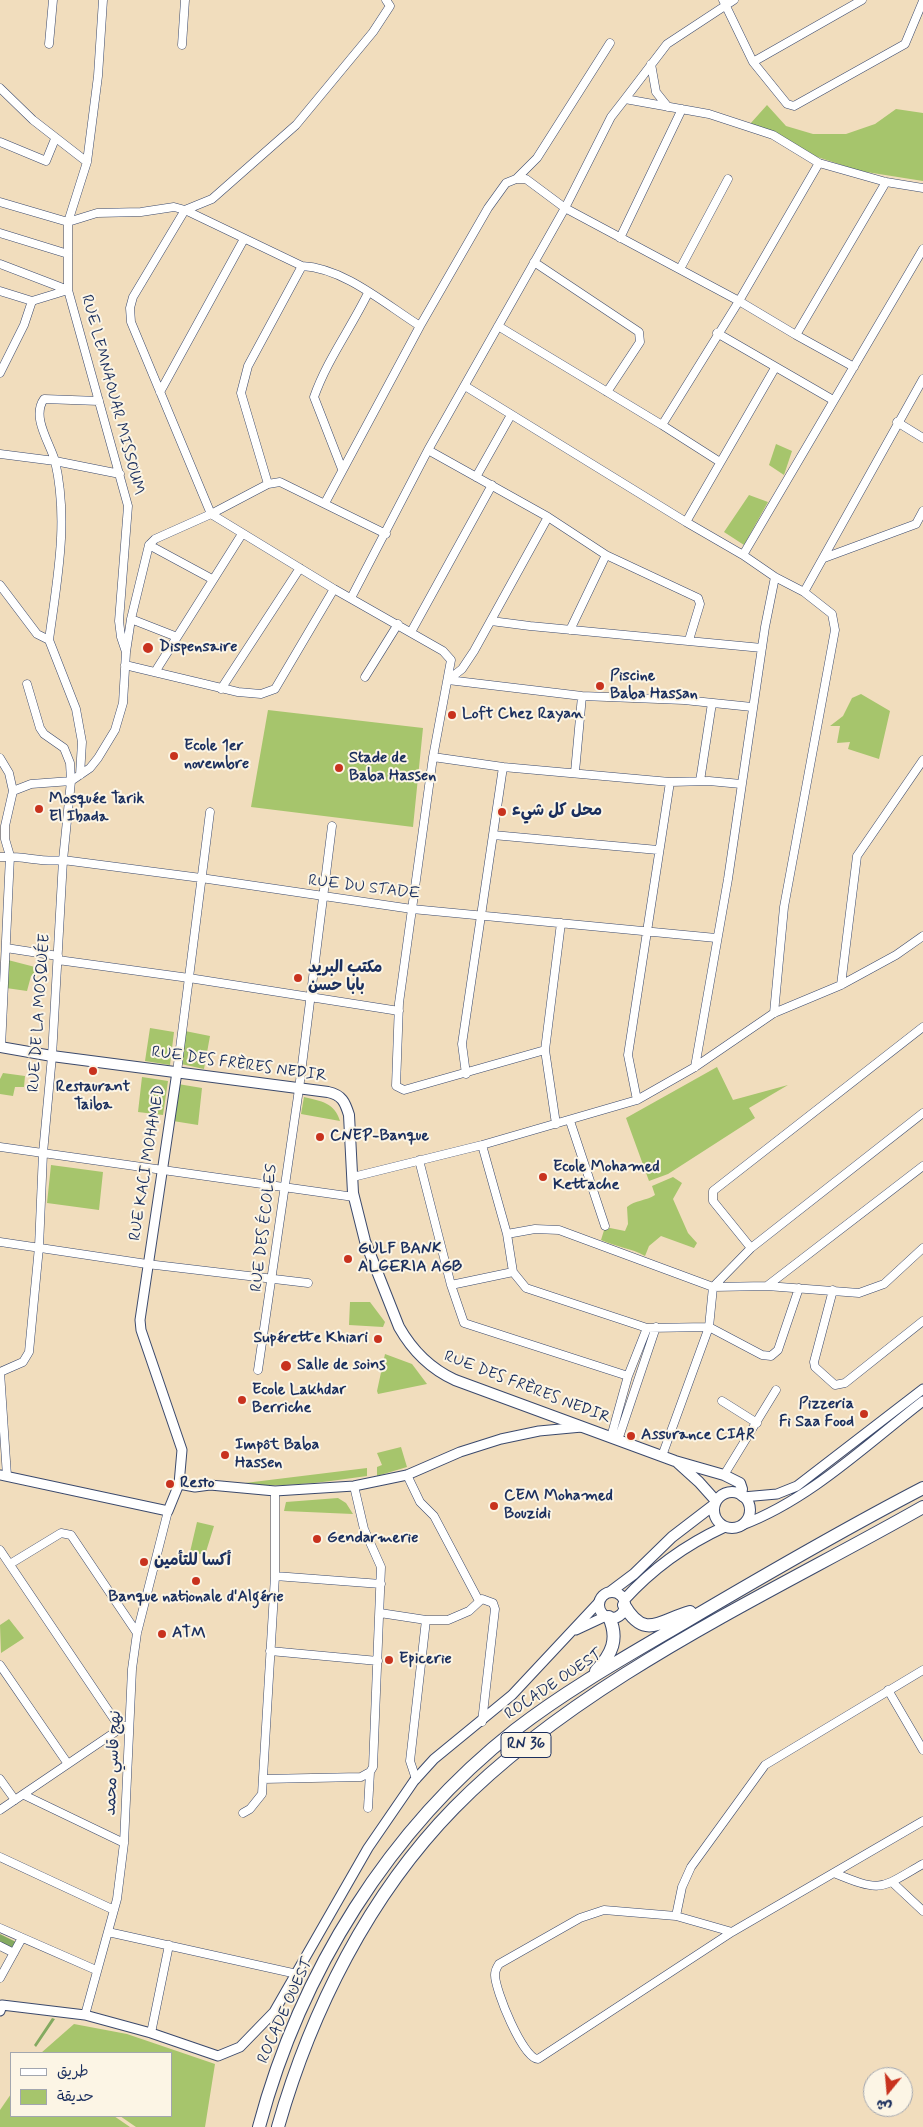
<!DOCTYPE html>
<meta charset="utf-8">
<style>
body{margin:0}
#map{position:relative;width:923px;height:2127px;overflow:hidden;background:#f1ddbd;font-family:Mynerve,"Playpen Sans Arabic",sans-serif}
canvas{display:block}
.legend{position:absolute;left:10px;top:2052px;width:162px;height:65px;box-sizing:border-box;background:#fcf5e5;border:1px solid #a2a6af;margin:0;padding:6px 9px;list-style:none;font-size:15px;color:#1b2f5e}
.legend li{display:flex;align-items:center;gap:10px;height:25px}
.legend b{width:25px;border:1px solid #a2a6af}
.north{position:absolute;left:863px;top:2067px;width:50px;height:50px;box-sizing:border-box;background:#fcf5e5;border:1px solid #a2a6af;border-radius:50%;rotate:197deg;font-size:14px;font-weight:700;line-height:20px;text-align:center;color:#1b2f5e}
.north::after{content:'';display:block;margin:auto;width:18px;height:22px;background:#c8321e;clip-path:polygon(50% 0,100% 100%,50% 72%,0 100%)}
</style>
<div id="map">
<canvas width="923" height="2127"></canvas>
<ul class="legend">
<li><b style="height:6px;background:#fff"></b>طريق</li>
<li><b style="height:14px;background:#a6c56c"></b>حديقة</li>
</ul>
<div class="north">ش</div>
</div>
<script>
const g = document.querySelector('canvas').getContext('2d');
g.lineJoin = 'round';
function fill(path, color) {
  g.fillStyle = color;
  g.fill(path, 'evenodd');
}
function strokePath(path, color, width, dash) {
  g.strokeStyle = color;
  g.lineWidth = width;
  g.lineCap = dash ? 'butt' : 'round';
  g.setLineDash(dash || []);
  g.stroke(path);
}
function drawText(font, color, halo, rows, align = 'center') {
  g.font = font + ' Mynerve,"Playpen Sans Arabic",sans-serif';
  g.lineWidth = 4;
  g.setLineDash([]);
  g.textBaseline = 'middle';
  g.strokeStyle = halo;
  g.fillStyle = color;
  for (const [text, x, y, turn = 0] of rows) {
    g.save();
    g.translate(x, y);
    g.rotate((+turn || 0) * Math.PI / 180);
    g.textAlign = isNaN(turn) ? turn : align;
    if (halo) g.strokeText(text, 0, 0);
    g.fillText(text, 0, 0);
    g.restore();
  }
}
const green = new Path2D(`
 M 767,105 L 786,126 L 813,134 L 846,134 L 875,124 L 896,109 L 923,113 L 923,181 L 860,171 L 796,150 L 750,124 Z
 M 776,444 L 792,451 L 784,475 L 769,465 Z
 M 749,495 L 768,502 L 744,545 L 724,532 Z
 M 861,694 L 890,711 L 879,759 L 848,749 L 850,742 L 837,743 L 840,726 L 830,726 L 843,716 L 852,698 Z
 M 268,710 L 423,728 L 413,827 L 251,807 Z
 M 8,960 L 35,967 L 35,976 L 31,976 L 27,991 L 6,988 Z
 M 150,1028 L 174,1032 L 170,1065 L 145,1061 Z
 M 185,1031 L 210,1036 L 204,1069 L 181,1064 Z
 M 717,1067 L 733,1100 L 788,1085 L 749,1108 L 755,1118 L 668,1174 L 649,1181 L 626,1118 Z
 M 3,1073 L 25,1076 L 24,1087 L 15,1087 L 13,1096 L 0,1094 L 0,1079 Z
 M 142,1077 L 168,1081 L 163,1115 L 138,1112 Z
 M 178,1084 L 202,1088 L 198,1125 L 173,1121 Z
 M 304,1097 C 321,1101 335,1103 340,1121 L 301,1114 Z
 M 51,1165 L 103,1172 L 99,1210 L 47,1203 Z
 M 673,1177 L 682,1183 L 673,1199 L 688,1233 L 697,1243 L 694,1248 L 661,1236 L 649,1246 L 645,1256 C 631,1248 616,1247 601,1240 L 605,1227 L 625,1231 L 628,1224 L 627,1207 C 635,1200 646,1201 655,1195 L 652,1186 Z
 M 350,1302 L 370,1302 L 385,1322 L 383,1327 L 349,1325 Z
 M 385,1354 L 412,1364 L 427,1384 L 378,1394 L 377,1391 Z
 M 401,1447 L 407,1467 L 377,1476 L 377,1467 L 382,1465 L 377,1453 Z
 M 367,1468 L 367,1476 C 327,1482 287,1487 246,1485 L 245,1483 Z
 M 338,1498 L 346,1503 L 353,1514 L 284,1511 L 286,1502 Z
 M 197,1522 L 214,1526 L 205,1555 L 190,1552 Z
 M 9,1619 L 24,1638 L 1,1653 L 0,1625 Z
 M 74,2024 L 127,2034 L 215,2064 L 205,2127 L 136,2127 L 120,2116 L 171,2116 L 171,2053 L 41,2053 Z
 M 11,2094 L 11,2116 L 114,2116 L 130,2127 L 0,2127 L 0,2110 Z`);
const forest = new Path2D(`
 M 0,1934 L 16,1942 L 13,1948 L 0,1942 Z
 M 52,2018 L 55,2019 L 36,2047 L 34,2045 Z`);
const minor = new Path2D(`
 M 723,0 L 753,62 L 862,0
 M 49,44 L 53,0
 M 182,45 L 185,0
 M 753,62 L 787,104 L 794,106 L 905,44 L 923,1
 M 651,64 L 656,92 L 668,107
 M 0,88 L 33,120 L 87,162
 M 625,99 L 667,44 L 734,0
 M 0,142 L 46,161 L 55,139
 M 516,179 L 537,158 L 610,43
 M 0,202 L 68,222 L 97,213 L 141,212 L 174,207 L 185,210 L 302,266 C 344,268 385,304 420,326
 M 0,233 L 68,254
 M 620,238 L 682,109
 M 534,262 L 639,332 L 640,342 L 607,392
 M 0,264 L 68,290
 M 680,269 L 728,179
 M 0,291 L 32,301
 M 498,326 L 662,425
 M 717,333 L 833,400
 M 796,335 L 886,182
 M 0,373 L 24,325 L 32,301 L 68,290
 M 465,386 L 686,522 L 743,555 L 775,577 L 804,592 L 832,614 L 835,630 L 784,907 L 774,1013
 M 160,392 L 244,239
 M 897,422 L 923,438
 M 428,450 L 548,517 L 606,555 L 698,598 L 700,604 L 689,640
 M 0,454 L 55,461 L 120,474
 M 720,462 L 662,425 L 739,301 L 819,163
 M 342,469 L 314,397 C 327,360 351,328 368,293
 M 476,477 L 511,415
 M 268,484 L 241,393 L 248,366 L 302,266
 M 325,503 L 420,326 L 488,208 L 506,183 L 516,179 L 526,179 L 565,208 L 739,301 L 796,335 L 854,367
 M 686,522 L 775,368
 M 386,534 L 280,482 L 268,484 L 211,514 L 334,589 L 443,651 L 451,660 L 433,757 L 399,1003 L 396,1086 L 404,1090 L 545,1050
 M 149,545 L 212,579
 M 743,555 L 923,249
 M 824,558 L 916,524 L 923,511
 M 0,585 L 37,634 L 49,640 L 76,709 L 82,742 L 80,775
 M 804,592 L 923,379
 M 351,598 L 428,450 L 565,208 L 611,117 L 625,99 L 709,114 L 773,135 L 819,163 L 886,182 L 923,188
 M 131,619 L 177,637
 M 491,621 L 530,626 L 762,648
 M 570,630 L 606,555
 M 411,632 L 492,485
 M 49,640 C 57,580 69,521 55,461 C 50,443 31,417 44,399 L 99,401
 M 126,652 L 131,619 L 149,545 L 155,539 L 211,514 L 131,322 L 130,308 L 133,297 L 185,210 L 212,199 L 296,125 L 373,32 L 390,6 L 386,0
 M 125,665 L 238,692 L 261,694 L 275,689 L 334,589
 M 155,672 L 242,534
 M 365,677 L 398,624
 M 448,680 L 582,696 L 684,700 L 752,707
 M 448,680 L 462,669 L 474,651 L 548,517
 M 221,689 L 300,568
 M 433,757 L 503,767 L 670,782 L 709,781 L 741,784
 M 0,758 L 9,773 L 13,791 L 5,826 L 5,839 L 10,856 L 1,1047
 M 575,772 L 582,696
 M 71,781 L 90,768 L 98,758 L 115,730 L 123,703 L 126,652 L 121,637 L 119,621 L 128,506 L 68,290 L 68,222 L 87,162 L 98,76 L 103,0
 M 700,781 L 712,703
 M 13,791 L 31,784 L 71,781
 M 493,835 L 658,850
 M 0,857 C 21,855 42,863 63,860 L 201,878 L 412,909 L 716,938
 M 6,948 L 58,956
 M 58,960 L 189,978 L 399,1011
 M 841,985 L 857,856 L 923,760
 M 695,1067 L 728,879 L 765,627 L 775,577
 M 177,1072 L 210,812
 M 466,1074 L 462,1044 L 503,767
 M 637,1100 L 628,1055 L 670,782
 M 570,1121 L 605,1226
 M 556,1124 L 545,1050 L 561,923
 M 482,1145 L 507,1234 L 513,1272 L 526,1288 L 647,1328 L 709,1327 L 662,1456
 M 0,1147 L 354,1197
 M 419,1160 L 451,1285 L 464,1323 L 628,1376
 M 353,1177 L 482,1145 L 637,1100 L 695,1067 L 774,1013 L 841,985 L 896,955 L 923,936
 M 507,1234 L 535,1229 L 559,1230 L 713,1287 L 751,1248 L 923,1113
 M 0,1242 L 147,1264 L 308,1283
 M 751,1248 L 713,1201 L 713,1191 L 923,1027
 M 451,1285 L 513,1272
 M 767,1286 L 923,1166
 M 799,1288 L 778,1350 L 771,1356 L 762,1355 L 709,1327 L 713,1287 L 767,1286 L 859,1293 L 884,1284 L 923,1248
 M 833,1290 L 814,1362 L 815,1367 L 835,1385 L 845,1383 L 923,1321
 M 258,1370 L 299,1089 L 332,826
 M 0,1372 L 23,1362 L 29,1352 L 39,1247 L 43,1153 L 52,1056 L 63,860 L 71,781 L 70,763 L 64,748 L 44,734 L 40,728 L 27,684
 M 0,1372 L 7,1476
 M 722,1401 L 757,1423
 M 611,1437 L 628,1376 L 647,1328
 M 618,1440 L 656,1327
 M 407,1475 L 420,1502 L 434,1516 L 479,1601
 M 724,1475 L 776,1390
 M 0,1550 L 120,1728
 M 10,1564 L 61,1533 L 71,1535 L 137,1633
 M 275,1576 L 381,1584
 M 380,1613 L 426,1620 L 410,1761 L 416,1779
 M 426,1620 L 448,1620 L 469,1611 L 482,1599 L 493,1603 L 495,1609 L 482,1722
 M 270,1651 L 378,1661
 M 0,1665 L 68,1764
 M 888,1690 L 923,1750
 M 0,1779 L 15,1800
 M 263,1779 L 361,1777 L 370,1772 L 373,1767 L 381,1567 L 364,1529 L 354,1486
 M 24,1795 L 124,1843
 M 368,1808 L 370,1772
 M 0,1810 L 124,1726
 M 243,1813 L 250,1809 L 262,1794 L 275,1576 L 275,1491
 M 0,1857 L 114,1910
 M 834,1873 C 883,1893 879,1889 923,1864
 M 892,1882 L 923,1911
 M 676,1916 L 682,1887 L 691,1867 L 765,1765 L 923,1670
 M 0,1928 L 96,1970
 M 108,1932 L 297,1974
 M 732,1932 L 676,1916 L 604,1910 L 580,1918 L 499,1964 C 497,1967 495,1971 495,1975 C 495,1990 523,2059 538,2059 L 732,1932 L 923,1821
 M 0,1946 L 14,1953
 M 0,1978 L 22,1938
 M 85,2015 L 117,1899 L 124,1843 L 132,1669 L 137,1633 L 168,1511
 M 151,2033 L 169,1945`);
const tertiary = new Path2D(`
 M 0,1475 L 168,1511 L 179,1484 L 182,1450 L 141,1330 L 140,1320 L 177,1072
 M 179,1484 L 195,1487 L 210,1485 L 275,1491 L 354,1486 L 407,1475 L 460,1452 L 501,1439 L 539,1431 L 582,1427
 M 743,1497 L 777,1494 L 797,1486 L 923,1389
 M 742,1525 C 809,1500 866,1445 923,1401
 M 576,1630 L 606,1616
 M 0,2011 L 2,2005 L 85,2015 L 151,2033 L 218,2056 L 240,2047 L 274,2012 L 368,1848 L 414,1781 L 434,1759 L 512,1695 L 599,1602`);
const secondary = new Path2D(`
 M 0,1047 L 52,1056 L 328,1092 C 342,1095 345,1102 349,1115 L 353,1193 L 365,1241 L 399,1327 C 412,1350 431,1369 455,1380 L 675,1461 L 724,1475 L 740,1483 L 742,1489 L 741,1495
 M 678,1463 L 699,1482 L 716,1501
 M714 1510a18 18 0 1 1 36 0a18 18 0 1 1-36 0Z
 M 610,1592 L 634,1574 L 672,1537 L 715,1504
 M599 1605a13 13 0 1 1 26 0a13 13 0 1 1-26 0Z
 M 624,1600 C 653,1568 685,1545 724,1527`);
const trunk = new Path2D(`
 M 624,1605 C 645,1641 660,1620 690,1612
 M 596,1671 C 612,1654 619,1639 609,1617
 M 259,2127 C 300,1973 389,1829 515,1730 C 568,1689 627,1656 685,1622 C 763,1576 842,1530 923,1488
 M 278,2127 C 311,2011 369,1895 454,1808 C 582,1678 766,1596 923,1507`);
const markers = [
 [148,648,6,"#c8321e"],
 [600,686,5,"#c8321e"],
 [452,715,5,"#c8321e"],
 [174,756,5,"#c8321e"],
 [339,768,5,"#c8321e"],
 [39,809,5,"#c8321e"],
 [502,812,5,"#c8321e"],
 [298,978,5,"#c8321e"],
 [93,1071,5,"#c8321e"],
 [320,1137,5,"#c8321e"],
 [543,1177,5,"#c8321e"],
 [348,1259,5,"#c8321e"],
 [378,1339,5,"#c8321e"],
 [286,1366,6,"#c8321e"],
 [242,1400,5,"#c8321e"],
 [864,1414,5,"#c8321e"],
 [631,1436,5,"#c8321e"],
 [225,1455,5,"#c8321e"],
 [170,1484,5,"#c8321e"],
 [494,1506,5,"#c8321e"],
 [317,1539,5,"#c8321e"],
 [144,1562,5,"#c8321e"],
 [196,1581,5,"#c8321e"],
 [162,1634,5,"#c8321e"],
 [389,1660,5,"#c8321e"]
];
const shields = [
 [526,1745,50]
];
const shieldNames = [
 ["RN 36",526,1745]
];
const streetNames = [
 ["RUE LEMNAOUAR MISSOUM",112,395,75],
 ["RUE DU STADE",364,888,7],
 ["RUE DE LA MOSQUÉE",40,1013,-86],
 ["RUE DES FRÈRES NEDIR",239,1065,8],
 ["RUE KACI MOHAMED",148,1163,-81],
 ["RUE DES ÉCOLES",265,1228,-83],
 ["RUE DES FRÈRES NEDIR",527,1388,21],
 ["ROCADE OUEST",554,1685,-34],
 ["نهج قاسي محمد",114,1763,-87],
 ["ROCADE OUEST",286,2011,-66]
];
const poiNames = [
 ["Dispensaire",159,648],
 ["Piscine",610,677],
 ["Baba Hassan",610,695],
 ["Loft Chez Rayan",462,715],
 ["Ecole 1er",184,747],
 ["novembre",184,765],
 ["Stade de",349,759],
 ["Baba Hassen",349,777],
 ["Mosquée Tarik",49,800],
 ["El Ibada",49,818],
 ["محل كل شيء",512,812],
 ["مكتب البريد",308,969],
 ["بابا حسن",308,987],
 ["Restaurant",93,1088,"center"],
 ["Taiba",93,1106,"center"],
 ["CNEP-Banque",330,1137],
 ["Ecole Mohamed",553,1168],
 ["Kettache",553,1186],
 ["GULF BANK",358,1250],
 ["ALGERIA AGB",358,1268],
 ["Supérette Khiari",368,1339,"right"],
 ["Salle de soins",297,1366],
 ["Ecole Lakhdar",252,1391],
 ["Berriche",252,1409],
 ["Pizzeria",854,1405,"right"],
 ["Fi Saa Food",854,1423,"right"],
 ["Assurance CIAR",641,1436],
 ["Impôt Baba",235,1446],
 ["Hassen",235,1464],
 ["Resto",180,1484],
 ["CEM Mohamed",504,1497],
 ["Bouzidi",504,1515],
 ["Gendarmerie",327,1539],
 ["أكسا للتأمين",154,1562],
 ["Banque nationale d'Algérie",196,1598,"center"],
 ["ATM",172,1634],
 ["Epicerie",399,1660]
];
fill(green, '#a6c56c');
fill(forest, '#84aa60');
strokePath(minor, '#3b496c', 9);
strokePath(tertiary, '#3b496c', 11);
strokePath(secondary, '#3b496c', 12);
strokePath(trunk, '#3b496c', 14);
strokePath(minor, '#fff', 8);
strokePath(tertiary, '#fff', 9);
strokePath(secondary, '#fff', 10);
strokePath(trunk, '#fff', 12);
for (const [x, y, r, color] of markers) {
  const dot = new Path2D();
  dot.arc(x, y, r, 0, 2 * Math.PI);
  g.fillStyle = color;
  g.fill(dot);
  strokePath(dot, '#fcf5e5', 2);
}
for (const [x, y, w] of shields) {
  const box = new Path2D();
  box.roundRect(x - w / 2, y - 12.5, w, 25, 4);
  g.fillStyle = '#fcf5e5';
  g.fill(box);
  strokePath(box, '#1b2f5e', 1);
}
drawText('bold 15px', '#1b2f5e', null, shieldNames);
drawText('16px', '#1b2f5e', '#fcf5e5', streetNames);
drawText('bold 16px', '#1b2f5e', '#fcf5e5', poiNames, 'left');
</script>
